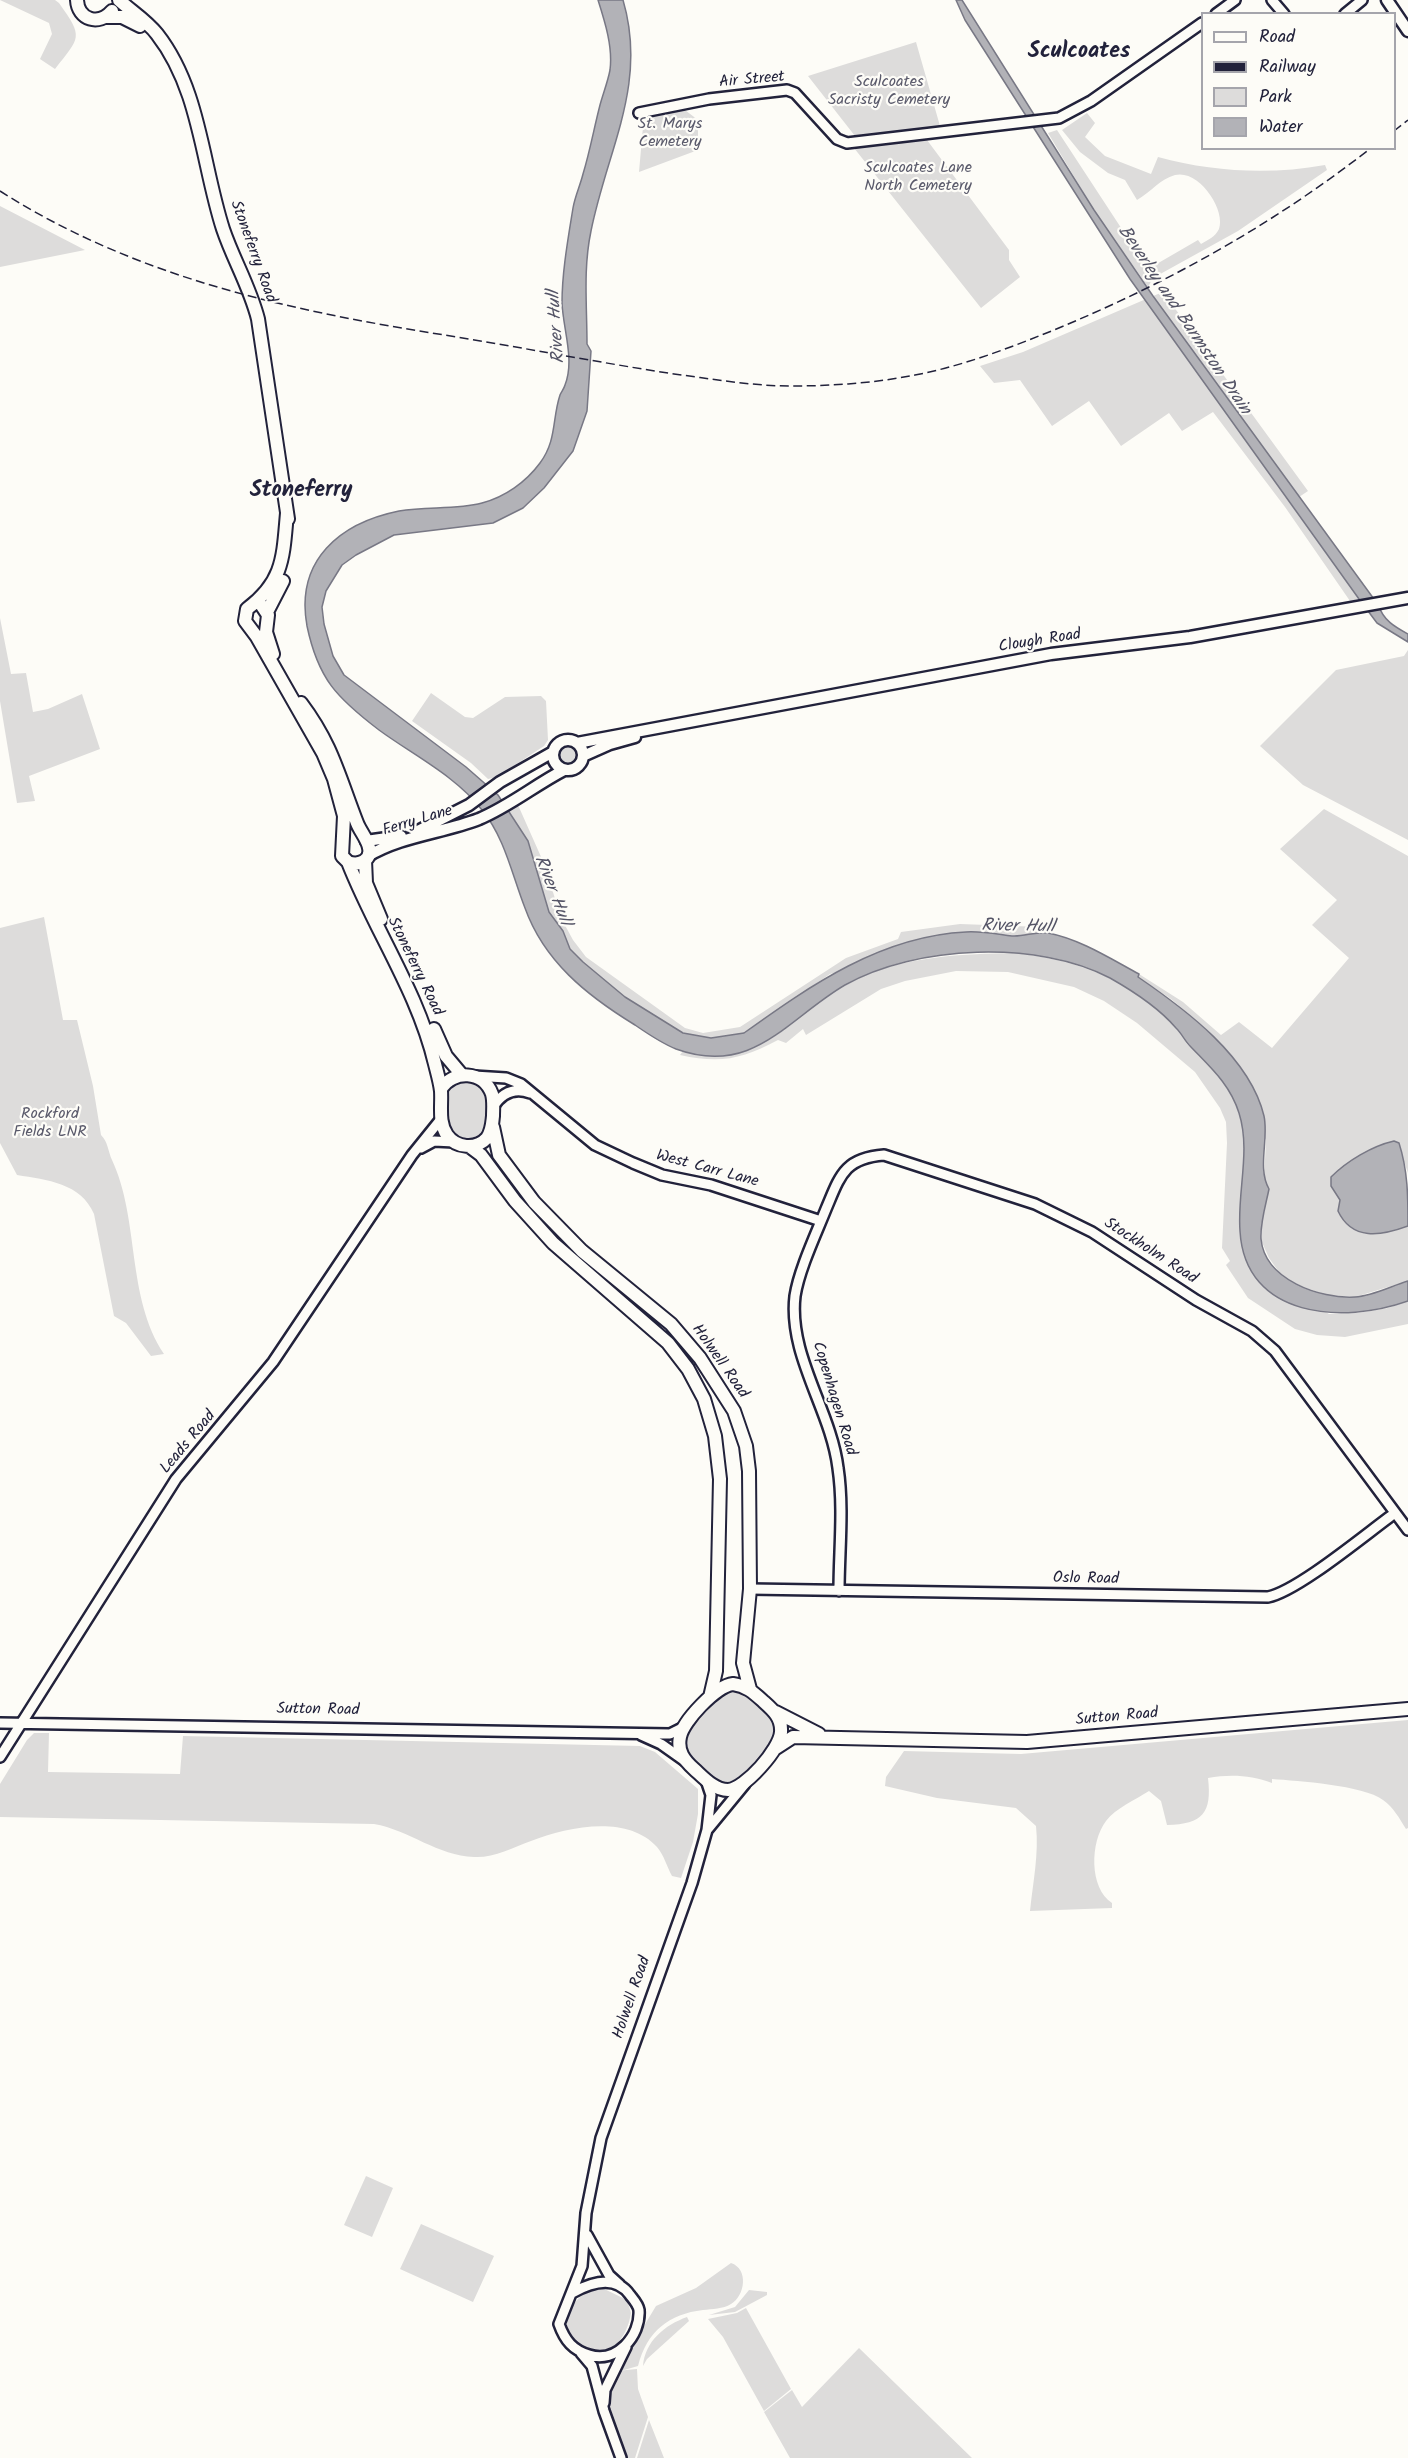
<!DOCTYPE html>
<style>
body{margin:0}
#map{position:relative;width:1408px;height:2458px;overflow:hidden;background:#fdfcf7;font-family:Kalam,sans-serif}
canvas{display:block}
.legend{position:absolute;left:1201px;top:12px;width:195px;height:138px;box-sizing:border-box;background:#fdfcf7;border:2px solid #a5a5ac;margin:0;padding:8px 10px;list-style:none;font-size:18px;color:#22223b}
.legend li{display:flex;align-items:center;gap:12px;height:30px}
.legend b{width:30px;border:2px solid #a5a5ac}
</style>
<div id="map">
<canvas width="1408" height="2458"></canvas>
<ul class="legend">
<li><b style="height:8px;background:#fdfcf7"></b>Road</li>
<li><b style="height:8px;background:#22223b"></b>Railway</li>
<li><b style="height:16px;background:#dddcdb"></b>Park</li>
<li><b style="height:16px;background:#b2b2b7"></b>Water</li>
</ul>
</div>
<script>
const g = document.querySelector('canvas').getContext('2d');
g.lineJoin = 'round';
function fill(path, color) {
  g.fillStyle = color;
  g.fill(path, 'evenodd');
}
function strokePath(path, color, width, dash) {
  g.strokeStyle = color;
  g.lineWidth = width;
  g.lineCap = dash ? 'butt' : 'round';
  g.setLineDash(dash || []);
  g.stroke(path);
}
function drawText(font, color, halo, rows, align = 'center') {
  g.font = font + ' Kalam,sans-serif';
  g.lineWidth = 4.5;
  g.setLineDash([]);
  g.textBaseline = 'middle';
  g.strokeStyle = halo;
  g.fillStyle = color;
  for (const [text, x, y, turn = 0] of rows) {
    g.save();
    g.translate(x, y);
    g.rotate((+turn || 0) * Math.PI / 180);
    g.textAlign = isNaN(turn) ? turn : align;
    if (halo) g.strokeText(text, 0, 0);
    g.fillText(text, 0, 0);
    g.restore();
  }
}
const green = new Path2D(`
 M 0,0 L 55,0 L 59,3 C 84,38 80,37 55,69 L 40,59 L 52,34 L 49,23 Z
 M 916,42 L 940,126 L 855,136 L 808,76 Z
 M 681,107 L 698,120 L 698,150 L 639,172 L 644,115 Z
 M 1087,113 L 1095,123 L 1085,137 L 1105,156 L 1151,174 L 1158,157 C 1213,172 1270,175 1325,165 L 1327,170 L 1238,231 L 1153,278 L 1148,287 L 1094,210 L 1048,133 L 1057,130 L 1148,269 L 1198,240 L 1201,244 C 1208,240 1215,237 1219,229 C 1226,210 1199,169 1175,175 C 1160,179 1151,192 1137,200 L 1125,180 L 1108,173 L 1080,152 L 1062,130 Z
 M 927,140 L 1009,250 L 1009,260 L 1020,277 L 981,308 L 854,148 Z
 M 0,206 L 85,250 L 0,267 Z
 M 1163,292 L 1308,491 L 1299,497 L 1153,296 Z
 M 1146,299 L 1359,599 L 1350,601 L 1285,507 L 1213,412 L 1182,431 L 1169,413 L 1121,446 L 1089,401 L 1052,426 L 1020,380 L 994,383 L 980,366 L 1023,352 Z
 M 0,618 L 11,674 L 26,673 L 33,712 L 48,709 L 82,694 L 100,749 L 29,776 L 35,801 L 17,803 L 0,701 Z
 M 1408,650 L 1408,840 L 1303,785 L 1260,746 L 1336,670 L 1404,656 Z
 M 431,693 L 465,717 L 473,718 L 505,697 L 541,696 L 546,701 L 548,740 L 544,746 L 497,777 L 488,779 L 471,763 L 412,721 Z
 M557 754a11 11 0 1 1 22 0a11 11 0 1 1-22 0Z
 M 518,805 L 546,868 L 560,916 L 573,940 L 586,957 L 685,1028 L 703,1033 L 740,1027 L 846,958 L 898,939 L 901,932 L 960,924 L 1042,927 C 1031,942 1007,935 991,932 L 830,974 L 744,1033 L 711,1038 L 694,1037 L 683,1033 L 625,997 L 583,962 L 570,949 L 563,931 L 549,912 L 542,889 L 508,810 Z
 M 1324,809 L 1408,856 L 1408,1173 L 1402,1156 L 1350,1163 L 1339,1169 L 1336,1191 L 1354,1229 C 1368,1238 1393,1232 1408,1226 L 1408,1281 L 1355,1297 L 1327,1295 L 1309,1289 L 1290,1281 L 1279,1272 L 1269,1258 L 1261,1240 L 1266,1140 L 1205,1028 L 1171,999 L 1138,977 L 1139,974 L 1183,1002 L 1221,1035 L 1239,1022 L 1272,1048 L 1349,958 L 1312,925 L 1337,900 L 1280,849 Z
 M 44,917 L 63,1020 L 77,1020 L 93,1086 L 101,1135 C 108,1142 108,1151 112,1160 C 140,1220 126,1297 164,1354 L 151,1356 L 126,1323 L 114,1316 L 94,1214 C 81,1183 47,1180 17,1175 L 0,1143 L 0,928 Z
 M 1012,953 C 1076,958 1149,985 1185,1041 C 1188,1047 1197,1052 1202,1056 C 1219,1072 1236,1095 1241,1118 C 1251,1164 1234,1210 1244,1255 L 1329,1314 L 1357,1313 L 1388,1308 L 1408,1301 L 1408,1324 L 1345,1337 L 1317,1335 L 1295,1329 L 1248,1298 L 1226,1265 L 1230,1261 L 1222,1248 L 1227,1143 L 1226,1122 L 1220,1108 L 1195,1072 L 1137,1023 L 1104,1001 L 1074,987 L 1008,972 L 956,971 L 905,981 L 881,989 L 806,1035 L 803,1029 L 786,1043 L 778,1040 C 742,1059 721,1064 680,1055 L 683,1051 C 774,1071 798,1002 871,973 C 917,956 963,954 1012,953 Z
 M 466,1080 L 483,1089 L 488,1109 L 484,1132 L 470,1139 L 454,1136 C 444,1124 444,1100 450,1086 Z
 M 730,1688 C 752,1692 780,1713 774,1738 L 740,1779 L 723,1784 L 691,1760 L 684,1743 L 691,1726 L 723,1691 Z
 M 1408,1720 L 1408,1828 L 1406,1829 C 1399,1818 1394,1808 1383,1800 C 1363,1785 1298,1781 1272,1779 L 1272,1783 C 1251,1775 1230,1774 1208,1778 C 1212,1813 1203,1824 1167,1825 L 1161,1801 L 1149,1791 C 1135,1800 1116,1808 1106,1821 C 1090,1842 1089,1888 1112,1903 L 1112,1908 L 1030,1911 C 1033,1882 1039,1854 1036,1826 L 1016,1808 L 937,1798 L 885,1786 L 886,1777 L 904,1751 L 1021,1754 Z
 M 34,1733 L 49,1733 L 48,1772 L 180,1774 L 183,1736 L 640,1746 L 655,1752 L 698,1789 L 698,1814 L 693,1842 L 681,1878 L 672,1876 C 667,1867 664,1855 657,1847 C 627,1814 567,1827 531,1841 C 512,1848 494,1858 474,1857 C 438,1856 409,1830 374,1824 L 0,1817 L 0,1784 L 27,1740 Z
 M 366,2176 L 393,2188 L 372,2237 L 344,2225 Z
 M 421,2224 L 494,2256 L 473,2302 L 400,2269 Z
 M 731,2263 C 749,2269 745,2296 731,2304 C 723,2309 712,2309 703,2310 C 669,2314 647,2331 638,2366 L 624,2370 L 618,2369 L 656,2306 L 696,2288 Z
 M 598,2286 L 627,2300 L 631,2313 C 625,2349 600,2362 570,2339 C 560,2314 576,2295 598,2286 Z
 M 749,2290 L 767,2292 L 767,2295 L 735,2312 L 709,2315 L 735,2307 Z
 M 746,2308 L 791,2389 L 764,2411 L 723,2337 L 708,2319 L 737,2313 Z
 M 687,2317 L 689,2321 L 647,2359 L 643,2366 C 645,2341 665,2325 687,2317 Z
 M 859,2348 L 972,2458 L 790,2458 L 764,2412 L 792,2390 L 802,2407 Z
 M 637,2369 L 638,2389 L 648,2417 L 635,2458 L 624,2458 C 612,2424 600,2407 616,2371 Z
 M 649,2420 L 664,2458 L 637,2458 Z`);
const water = new Path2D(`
 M 598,0 L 623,0 C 648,85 607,150 591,231 C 583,269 587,305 587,344 L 591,351 L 587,411 L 573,451 L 544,488 L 523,508 L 493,523 L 394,535 L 356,555 L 342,565 L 326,591 L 322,607 L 324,624 L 333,656 L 344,675 L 466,767 L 498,795 L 528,841 L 549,912 L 563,931 L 570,949 L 583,962 L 625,997 L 683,1033 L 711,1038 L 744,1033 C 811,985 881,936 966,932 C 982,931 996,934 1012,936 C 1024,937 1036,931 1048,933 C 1080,939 1111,959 1139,974 L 1138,977 C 1185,1009 1250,1057 1264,1116 C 1269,1139 1257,1168 1269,1189 C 1266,1204 1260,1223 1261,1239 C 1265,1280 1320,1299 1355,1297 C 1373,1296 1391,1286 1408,1281 L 1408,1301 C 1344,1324 1245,1319 1240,1231 C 1237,1192 1251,1151 1239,1113 C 1230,1084 1210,1067 1190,1046 C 1185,1041 1182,1034 1176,1028 C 1159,1008 1133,991 1110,978 C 1038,940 916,945 845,985 C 787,1019 753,1077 676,1049 C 661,1043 648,1034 635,1025 C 586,995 544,961 525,908 C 512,875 505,838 482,810 C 456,776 413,755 379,730 C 337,698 318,679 307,626 C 295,560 340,523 399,511 C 427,506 455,510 482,503 C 505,497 526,482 540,463 C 557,440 552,419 560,395 C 561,392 564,389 565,385 C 575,360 563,329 562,303 C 562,272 568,239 573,208 C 575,196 580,186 583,174 C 590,151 594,128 600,105 C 603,94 608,81 610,70 C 613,47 605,22 598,0 Z
 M 956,0 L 962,0 L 1094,210 L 1153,296 L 1379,606 C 1383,620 1395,627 1408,634 L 1408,642 L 1377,623 L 1359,599 L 1130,279 L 965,20 Z
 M 1394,1141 L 1399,1143 C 1408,1171 1408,1197 1408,1226 C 1381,1236 1352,1241 1338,1211 L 1340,1200 L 1331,1186 L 1331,1177 C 1347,1161 1372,1146 1394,1141 Z`);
const secondary = new Path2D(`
 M 1272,0 L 1284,14
 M 1216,14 L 1235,0
 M 1345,14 L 1362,0
 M 639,113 L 709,99 L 787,90 L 795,93 L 837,139 L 847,143 L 1059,118 L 1091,101 L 1202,23
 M 474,1076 L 506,1078 L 521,1084 L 595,1145 L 633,1163 L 662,1175 L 711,1185 L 821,1221
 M 493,1107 C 502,1093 514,1087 530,1093
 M 421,1148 L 434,1141 L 454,1142
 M 750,1589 L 1268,1597 C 1298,1591 1367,1533 1395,1513
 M 839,1591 C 839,1551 844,1508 838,1468 C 831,1410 788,1356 795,1296 C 799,1270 816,1234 826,1209 C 840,1176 844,1158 884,1155 L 1035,1204 L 1092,1232 L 1196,1300 L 1252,1331 L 1275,1351 L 1408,1530
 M 0,1723 L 670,1734 L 684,1727
 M 641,1735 L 661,1744 L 685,1761
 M 0,1757 L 176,1479 L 273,1362 L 412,1155 L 441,1119
 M 708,1829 L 745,1784
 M 587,2235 L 609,2275 L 620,2285
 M 572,2293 C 590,2283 615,2274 630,2295 C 633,2299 638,2304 639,2310 C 641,2336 616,2364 589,2355 C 573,2350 565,2341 559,2324 L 582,2266 L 586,2213 L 601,2138 L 692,1883 L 707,1830 L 711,1795 L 706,1780
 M 581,2353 L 592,2366 L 604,2411 L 621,2458
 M 604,2403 L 605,2390 L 626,2347`);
const primary = new Path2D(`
 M 1387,0 L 1408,31
 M553 755a15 15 0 1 1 30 0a15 15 0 1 1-30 0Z
 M 577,743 L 1051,654 L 1190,637 L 1408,598
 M 583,756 L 610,744 L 635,737
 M 416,832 L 469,805 L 500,782 L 553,752
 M 366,841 L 401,836
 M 368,856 C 401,836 443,833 479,819 C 510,806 535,785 564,770`);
const highway = new Path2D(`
 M 77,0 C 78,20 99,26 112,11
 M 119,0 C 131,11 147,21 157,34 C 200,89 202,164 223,229 C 233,259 250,287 258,319 L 288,519
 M 107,17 L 122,17 L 140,26
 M 287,513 C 283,557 284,581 247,609 L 245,621 L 257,637 L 323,753 L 334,779 L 344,816 L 342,856 L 348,862 C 375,931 418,992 435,1064 C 437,1072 440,1082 441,1091 C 442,1106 438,1122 447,1135 C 456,1148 476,1150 487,1138 C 492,1131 492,1125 493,1116 C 493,1109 494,1101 492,1094 C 483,1070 453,1070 441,1089
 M 262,606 L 268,615 L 266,632 L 273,654
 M 267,612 L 283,581
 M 301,703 C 332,744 339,777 357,823 C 360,831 368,840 369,848 C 372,861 358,866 348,862
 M 365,860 L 366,883 L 381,919
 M 434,1029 L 446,1056 L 462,1075
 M 493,1127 L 499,1155 L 534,1202 L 582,1251 L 671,1324 L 700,1358 L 734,1411 L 746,1446 L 749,1471 L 750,1589 L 743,1663 L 750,1689
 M 469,1146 L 481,1155 L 515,1201 L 553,1243 L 668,1343 L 688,1369 L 704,1399 L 715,1436 L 720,1479 L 716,1671 L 710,1697
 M 733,1684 C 747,1686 754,1693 764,1702 C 773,1710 782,1718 781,1732 C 780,1749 745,1789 728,1790 C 714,1790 703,1777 694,1769 C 684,1760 677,1751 680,1737 C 683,1721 716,1686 733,1684 Z
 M 776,1712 L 819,1734
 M 776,1748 L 793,1737 L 1027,1742 L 1408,1709`);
const rail = new Path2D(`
 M 1394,131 L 1408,120
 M 0,191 C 140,280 296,312 457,337 C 530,349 602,363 674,374 C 713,379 752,386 791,386 C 832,386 875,383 915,375 C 963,366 1009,348 1054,330 C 1170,282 1272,225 1371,148`);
const streetNames = [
 ["Air Street",752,81,-5],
 ["Stoneferry Road",252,252,70],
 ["Clough Road",1040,642,-9],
 ["Ferry Lane",418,822,-17],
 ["Stoneferry Road",414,967,64],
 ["West Carr Lane",707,1170,15],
 ["Stockholm Road",1150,1252,33],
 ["Holwell Road",719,1362,55],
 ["Copenhagen Road",833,1399,73],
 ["Leads Road",189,1443,-50],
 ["Oslo Road",1086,1580,1],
 ["Sutton Road",318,1711,1],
 ["Sutton Road",1117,1718,-5],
 ["Holwell Road",633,1998,-71]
];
const parkNames = [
 ["Sculcoates",889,83],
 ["Sacristy Cemetery",889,101],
 ["St. Marys",670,125],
 ["Cemetery",670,143],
 ["Sculcoates Lane",918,169],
 ["North Cemetery",918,187],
 ["Rockford",50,1115],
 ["Fields LNR",50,1133]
];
const waterNames = [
 ["Beverley and Barmston Drain",1183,321,56],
 ["River Hull",558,327,-94],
 ["River Hull",551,891,69],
 ["River Hull",1018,928,1]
];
const districtNames = [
 ["Sculcoates",1079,53],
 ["Stoneferry",301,492]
];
fill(green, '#dddcdb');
fill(water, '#b2b2b7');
strokePath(water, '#787885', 1.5);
strokePath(secondary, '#22223b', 14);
strokePath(primary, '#22223b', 15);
strokePath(highway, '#22223b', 16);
strokePath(secondary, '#fdfcf7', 9);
strokePath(primary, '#fdfcf7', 10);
strokePath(highway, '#fdfcf7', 12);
strokePath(rail, '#22223b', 1.5, [9, 4.5]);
drawText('16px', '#22223b', '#fdfcf7', streetNames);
drawText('16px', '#5a5a6b', '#fdfcf7', parkNames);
drawText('italic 18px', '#545466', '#fdfcf7', waterNames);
drawText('bold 22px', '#22223b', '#fdfcf7', districtNames);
</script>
